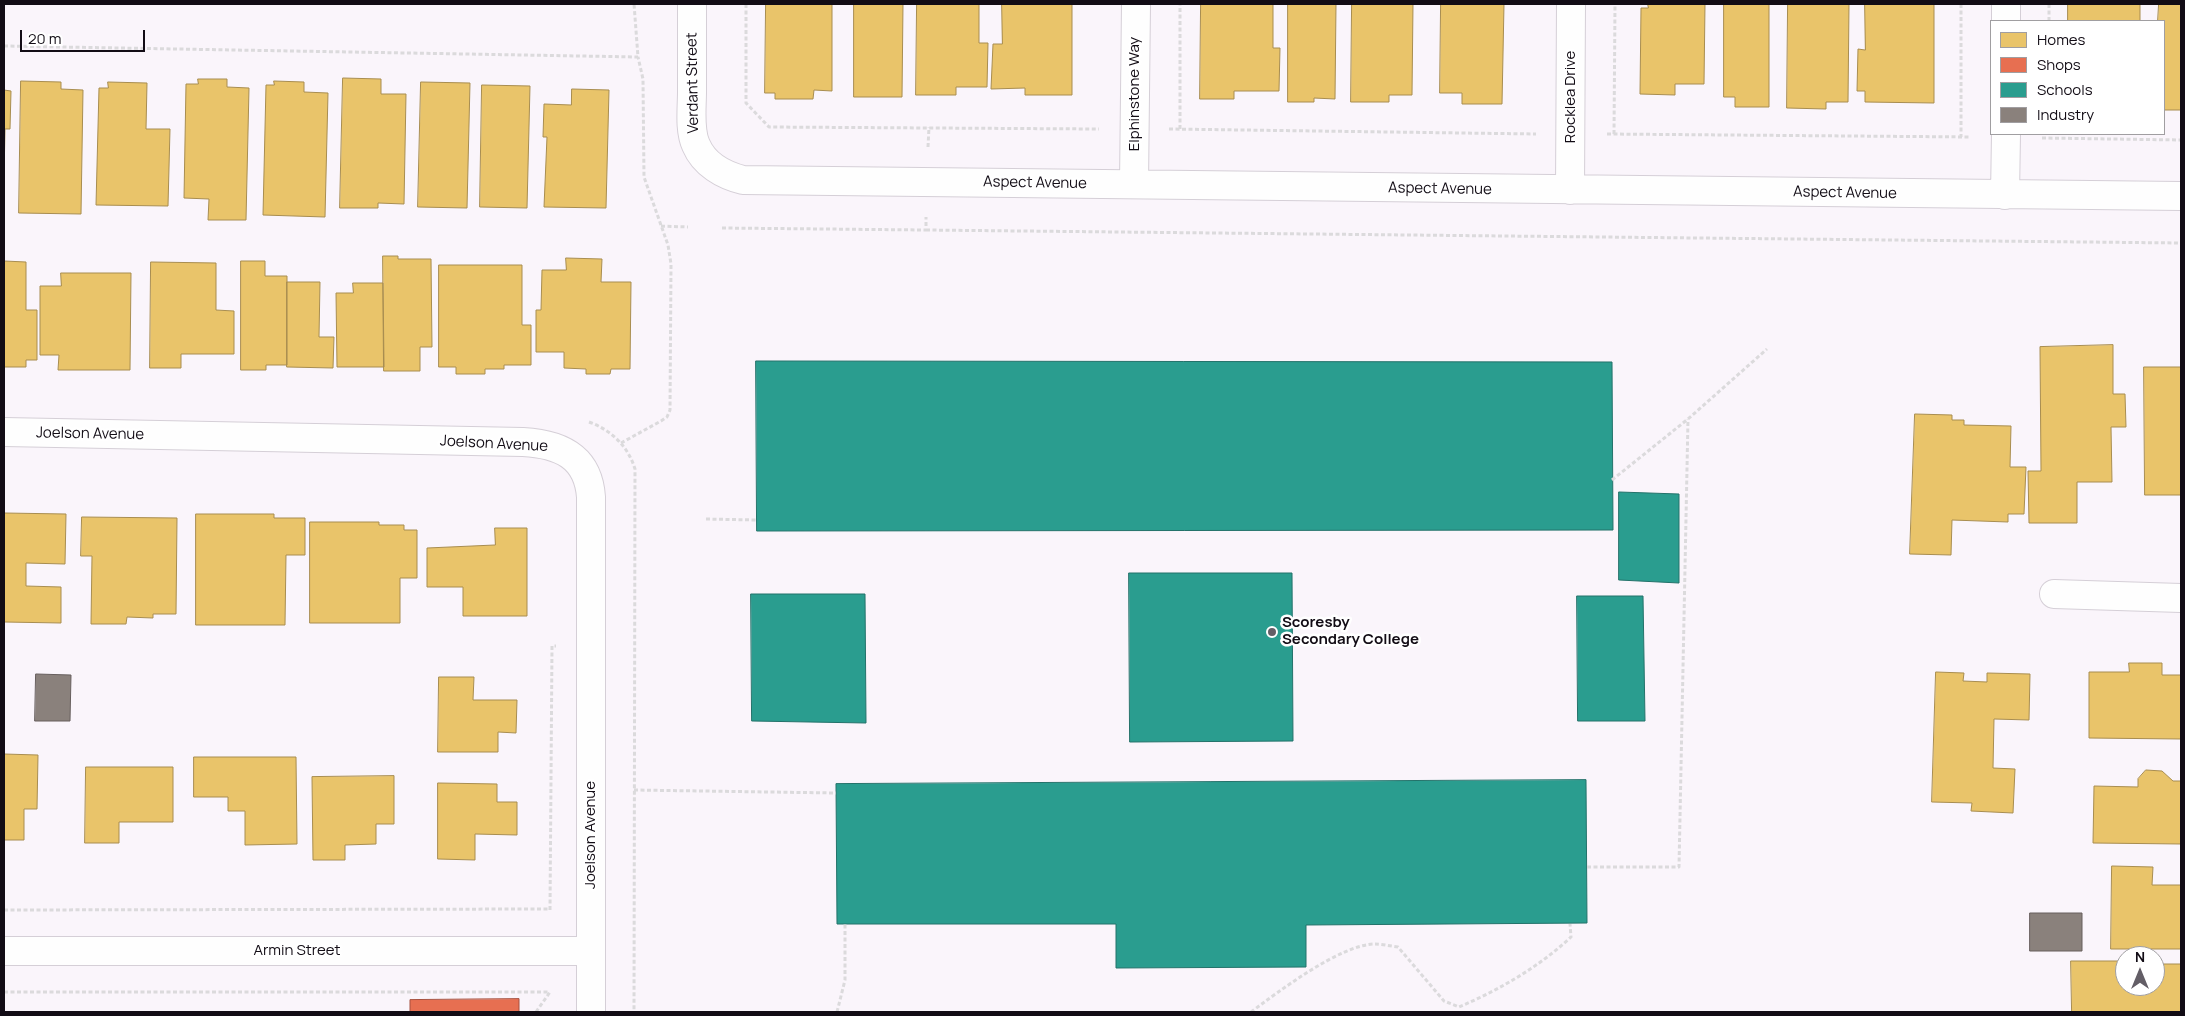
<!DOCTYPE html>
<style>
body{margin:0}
#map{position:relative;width:2185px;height:1016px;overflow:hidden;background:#faf5fb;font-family:Manrope,sans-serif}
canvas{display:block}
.frame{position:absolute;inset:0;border:5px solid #120c15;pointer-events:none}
.legend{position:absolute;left:1990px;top:20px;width:175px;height:115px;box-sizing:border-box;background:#fff;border:1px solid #a09ea1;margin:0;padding:6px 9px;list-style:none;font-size:15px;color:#120c15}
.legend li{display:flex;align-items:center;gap:10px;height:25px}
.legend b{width:25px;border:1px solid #a09ea1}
.north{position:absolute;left:2115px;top:946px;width:50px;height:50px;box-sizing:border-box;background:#fff;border:1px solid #a09ea1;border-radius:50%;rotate:0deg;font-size:14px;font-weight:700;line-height:20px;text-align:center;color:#120c15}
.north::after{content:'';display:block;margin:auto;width:18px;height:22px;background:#635e66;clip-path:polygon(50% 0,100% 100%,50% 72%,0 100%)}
.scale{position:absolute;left:20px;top:30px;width:125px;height:22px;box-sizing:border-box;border:2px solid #120c15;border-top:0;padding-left:6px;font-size:15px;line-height:18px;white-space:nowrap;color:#120c15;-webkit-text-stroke:4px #fff;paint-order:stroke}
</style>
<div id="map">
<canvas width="2185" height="1016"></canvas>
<div class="frame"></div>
<ul class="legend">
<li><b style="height:14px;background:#e9c46a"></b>Homes</li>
<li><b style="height:14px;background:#e76f51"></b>Shops</li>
<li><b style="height:14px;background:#2a9d8f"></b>Schools</li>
<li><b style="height:14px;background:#8a817c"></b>Industry</li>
</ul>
<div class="north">N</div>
<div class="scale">20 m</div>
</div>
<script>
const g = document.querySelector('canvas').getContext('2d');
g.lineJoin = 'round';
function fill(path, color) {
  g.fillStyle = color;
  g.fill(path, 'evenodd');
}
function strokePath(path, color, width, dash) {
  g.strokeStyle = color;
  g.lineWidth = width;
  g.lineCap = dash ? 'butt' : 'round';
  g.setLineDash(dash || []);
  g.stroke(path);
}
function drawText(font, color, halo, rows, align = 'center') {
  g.font = font + ' Manrope,sans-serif';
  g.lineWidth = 5;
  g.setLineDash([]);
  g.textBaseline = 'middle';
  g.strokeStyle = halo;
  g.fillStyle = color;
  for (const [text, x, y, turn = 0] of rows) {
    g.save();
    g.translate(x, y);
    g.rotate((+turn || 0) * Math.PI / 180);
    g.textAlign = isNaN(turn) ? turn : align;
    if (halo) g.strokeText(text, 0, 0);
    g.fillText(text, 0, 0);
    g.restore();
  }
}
const homes = new Path2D(`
 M 766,4 L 832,4 L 832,91 L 814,90 L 813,99 L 775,99 L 775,93 L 765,93 Z
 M 854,4 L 903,4 L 902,97 L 854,97 Z
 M 917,4 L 979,4 L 979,43 L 988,43 L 987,87 L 956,87 L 956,95 L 916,95 Z
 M 1002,4 L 1072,4 L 1072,95 L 1025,95 L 1025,88 L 991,89 L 993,44 L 1002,44 Z
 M 1201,4 L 1273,4 L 1273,48 L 1280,48 L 1279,91 L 1234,91 L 1234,99 L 1200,99 Z
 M 1288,4 L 1336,4 L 1335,99 L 1314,98 L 1314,102 L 1288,102 Z
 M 1352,4 L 1413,4 L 1412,95 L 1389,95 L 1389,102 L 1351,102 Z
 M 1441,4 L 1504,4 L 1502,104 L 1462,104 L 1462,93 L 1440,93 Z
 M 1648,4 L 1705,4 L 1704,84 L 1675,84 L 1675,95 L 1640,94 L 1641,8 L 1648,8 Z
 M 1724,4 L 1769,4 L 1769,107 L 1735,107 L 1735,97 L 1724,97 Z
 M 1788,4 L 1849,4 L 1848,102 L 1826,102 L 1826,109 L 1787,108 Z
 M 1865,4 L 1934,4 L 1934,103 L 1865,102 L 1865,91 L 1857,91 L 1858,49 L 1865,50 Z
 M 2068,4 L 2140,4 L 2140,21 L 2068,21 Z
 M 2159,4 L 2181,4 L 2181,110 L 2164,110 L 2164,21 L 2158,21 Z
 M 343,78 L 381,79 L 381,94 L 406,94 L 404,204 L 378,203 L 378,208 L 340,208 Z
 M 198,79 L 227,79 L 227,87 L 249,88 L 246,220 L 208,220 L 209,199 L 184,198 L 186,84 L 198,84 Z
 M 21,81 L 61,82 L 61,89 L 83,90 L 81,214 L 19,213 Z
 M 274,81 L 304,82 L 304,92 L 328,93 L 325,217 L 263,215 L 266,85 L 274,85 Z
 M 108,82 L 147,83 L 146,129 L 170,129 L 168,206 L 96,205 L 99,88 L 108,88 Z
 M 421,82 L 470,83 L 467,208 L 418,207 Z
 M 482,85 L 530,86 L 527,208 L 480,207 Z
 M 572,89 L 609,90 L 606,208 L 544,207 L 547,137 L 543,137 L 544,104 L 571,105 Z
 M 4,90 L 11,91 L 10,129 L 5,129 L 4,177 Z
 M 383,256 L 398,256 L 398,259 L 431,259 L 432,347 L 420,347 L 420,371 L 384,371 Z
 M 566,258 L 602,259 L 601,282 L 631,282 L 630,369 L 611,369 L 610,374 L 586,374 L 586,369 L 564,368 L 564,352 L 536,352 L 536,310 L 541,310 L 542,270 L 566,270 Z
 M 4,261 L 26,262 L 26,310 L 37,310 L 37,360 L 26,360 L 26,367 L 4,367 Z
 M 241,261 L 265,261 L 265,276 L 287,276 L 287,365 L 266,365 L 266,370 L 241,370 Z
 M 151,262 L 216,263 L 216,310 L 234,311 L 234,354 L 181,354 L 181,368 L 150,368 Z
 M 439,265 L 522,265 L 522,325 L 531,325 L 531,365 L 504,365 L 504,369 L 485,369 L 485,374 L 456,374 L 456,367 L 439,367 Z
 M 61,273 L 131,273 L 130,370 L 58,370 L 59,355 L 40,355 L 40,286 L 61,286 Z
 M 287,282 L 320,282 L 319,337 L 334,337 L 333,368 L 287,367 Z
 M 353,283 L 383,283 L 384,367 L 337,367 L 336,293 L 353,293 Z
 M 2113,345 L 2113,394 L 2125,394 L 2126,427 L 2111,427 L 2112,482 L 2077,482 L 2077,523 L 2029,523 L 2028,471 L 2041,471 L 2040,347 Z
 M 2144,367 L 2181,367 L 2181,495 L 2145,495 Z
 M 1915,414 L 1952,415 L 1952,420 L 1964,420 L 1964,425 L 2011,426 L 2010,467 L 2026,467 L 2024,514 L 2008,514 L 2008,522 L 1952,520 L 1951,555 L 1910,554 Z
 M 4,513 L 66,514 L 65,564 L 26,563 L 26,586 L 61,587 L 61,623 L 4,622 Z
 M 196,514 L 274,514 L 274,518 L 305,518 L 305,555 L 286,555 L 285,625 L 196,625 Z
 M 82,517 L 177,518 L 176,614 L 153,614 L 153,618 L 127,617 L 126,624 L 91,624 L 92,556 L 81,556 Z
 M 310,522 L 379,522 L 379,525 L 404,525 L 404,530 L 417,530 L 417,578 L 400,578 L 400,623 L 310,623 Z
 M 495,528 L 527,528 L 527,616 L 463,616 L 463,587 L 427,587 L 427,548 L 495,545 Z
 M 2129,663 L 2162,663 L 2162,675 L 2181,675 L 2181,739 L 2089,738 L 2089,672 L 2129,672 Z
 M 1936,672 L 1964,673 L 1963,681 L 1987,682 L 1987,673 L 2030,674 L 2029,720 L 1994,719 L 1993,768 L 2015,769 L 2013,813 L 1971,811 L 1972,803 L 1932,802 Z
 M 439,677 L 474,677 L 473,700 L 517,700 L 516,733 L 498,732 L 498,752 L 438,752 Z
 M 4,754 L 38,755 L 37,809 L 24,809 L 24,840 L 4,840 Z
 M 194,757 L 296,757 L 297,844 L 245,845 L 245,811 L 228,811 L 228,797 L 194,797 Z
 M 86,767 L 173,767 L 173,822 L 119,822 L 119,843 L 85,843 Z
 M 2146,770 L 2162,771 L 2173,781 L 2181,781 L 2181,844 L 2093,843 L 2094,786 L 2138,787 L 2138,779 Z
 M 394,776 L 394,824 L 376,824 L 376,844 L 345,845 L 345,860 L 313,860 L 312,777 Z
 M 438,783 L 497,784 L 497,802 L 517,802 L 517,835 L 475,834 L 475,860 L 438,859 Z
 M 2112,866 L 2153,867 L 2152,885 L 2181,885 L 2181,949 L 2111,949 Z
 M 2071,961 L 2125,961 L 2125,986 L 2155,986 L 2155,964 L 2181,964 L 2181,1012 L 2072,1012 Z`);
const shops = new Path2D(`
 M 519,999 L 519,1012 L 410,1012 L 410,1000 Z`);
const schools = new Path2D(`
 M 756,361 L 1612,362 L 1613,530 L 757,531 Z
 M 1619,492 L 1679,494 L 1679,583 L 1619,580 Z
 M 1129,573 L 1292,573 L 1293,741 L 1130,742 Z
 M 751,594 L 865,594 L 866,723 L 752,721 Z
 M 1577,596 L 1643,596 L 1645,721 L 1578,721 Z
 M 1586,780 L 1587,923 L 1306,925 L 1306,967 L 1116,968 L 1116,924 L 837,924 L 836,784 Z`);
const industry = new Path2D(`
 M 36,674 L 71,675 L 70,721 L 35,721 Z
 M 2030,913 L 2082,913 L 2082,951 L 2030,951 Z`);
const path = new Path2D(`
 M 746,4 L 746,103 L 769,127 L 1099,129
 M 1961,4 L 1961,137
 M 2049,4 L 2049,21
 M 4,46 L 638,57 L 634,4
 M 1169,129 L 1536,134
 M 1180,129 L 1180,4
 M 1607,134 L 1971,137
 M 1614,134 L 1615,4
 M 2042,138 L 2181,140
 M 928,147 L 929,127
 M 661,226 L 688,227
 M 722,228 L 926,230 L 926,217
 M 926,230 L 2181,243
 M 589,422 C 611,430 628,446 635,469 L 634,1012
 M 621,443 L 661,421 L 667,417 L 670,410 L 671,264 L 668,245 L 644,177 L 643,79 L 638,57
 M 1612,480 L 1688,419 L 1767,349
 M 706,519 L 757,520
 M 634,790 L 836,793
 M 1587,867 L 1679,867 L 1688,419
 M 4,910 L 550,909
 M 550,910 L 552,646 L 556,646
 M 4,992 L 550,992
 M 536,1012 L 550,992
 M 837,1012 L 845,980 L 845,924
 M 1251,1012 C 1278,992 1341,944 1375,944 C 1382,944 1390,946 1398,947 L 1444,1001 L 1459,1007 C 1499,990 1539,967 1571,937 L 1570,924`);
const minor = new Path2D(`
 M 692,4 C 692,33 692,62 692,92 C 692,108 689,130 696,145 C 704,164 723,175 743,180 L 2181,196
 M 2006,4 L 2006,21
 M 1134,184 L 1136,4
 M 1570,190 L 1571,4
 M 2005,195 L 2006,134
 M 4,432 L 523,442 C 560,444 588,456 591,497 L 591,1012
 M 2054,594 L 2181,598
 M 4,951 L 591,951`);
const markers = [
 [1272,632,5,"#635e66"]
];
const streetNames = [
 ["Verdant Street",693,83,-91],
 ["Elphinstone Way",1135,94,-90],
 ["Rocklea Drive",1571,97,-90],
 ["Aspect Avenue",1035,183,1],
 ["Aspect Avenue",1440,189,1],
 ["Aspect Avenue",1845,193,1],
 ["Joelson Avenue",90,434,1],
 ["Joelson Avenue",494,444,3],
 ["Joelson Avenue",591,835,-90],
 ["Armin Street",297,951]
];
const poiNames = [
 ["Scoresby",1282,623],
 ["Secondary College",1282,640]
];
fill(homes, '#e9c46a');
strokePath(homes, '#a88d50', 1);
fill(shops, '#e76f51');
strokePath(shops, '#a7513f', 1);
fill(schools, '#2a9d8f');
strokePath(schools, '#23726a', 1);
fill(industry, '#8a817c');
strokePath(industry, '#665e5d', 1);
strokePath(minor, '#d5cfd7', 30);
strokePath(path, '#dbdadc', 3, [4, 2.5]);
strokePath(minor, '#fefefe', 28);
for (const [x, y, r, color] of markers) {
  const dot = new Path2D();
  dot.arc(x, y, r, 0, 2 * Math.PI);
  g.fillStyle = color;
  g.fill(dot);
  strokePath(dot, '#fff', 2);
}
drawText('15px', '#120c15', '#fff', streetNames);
drawText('bold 15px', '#120c15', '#fff', poiNames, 'left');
</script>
